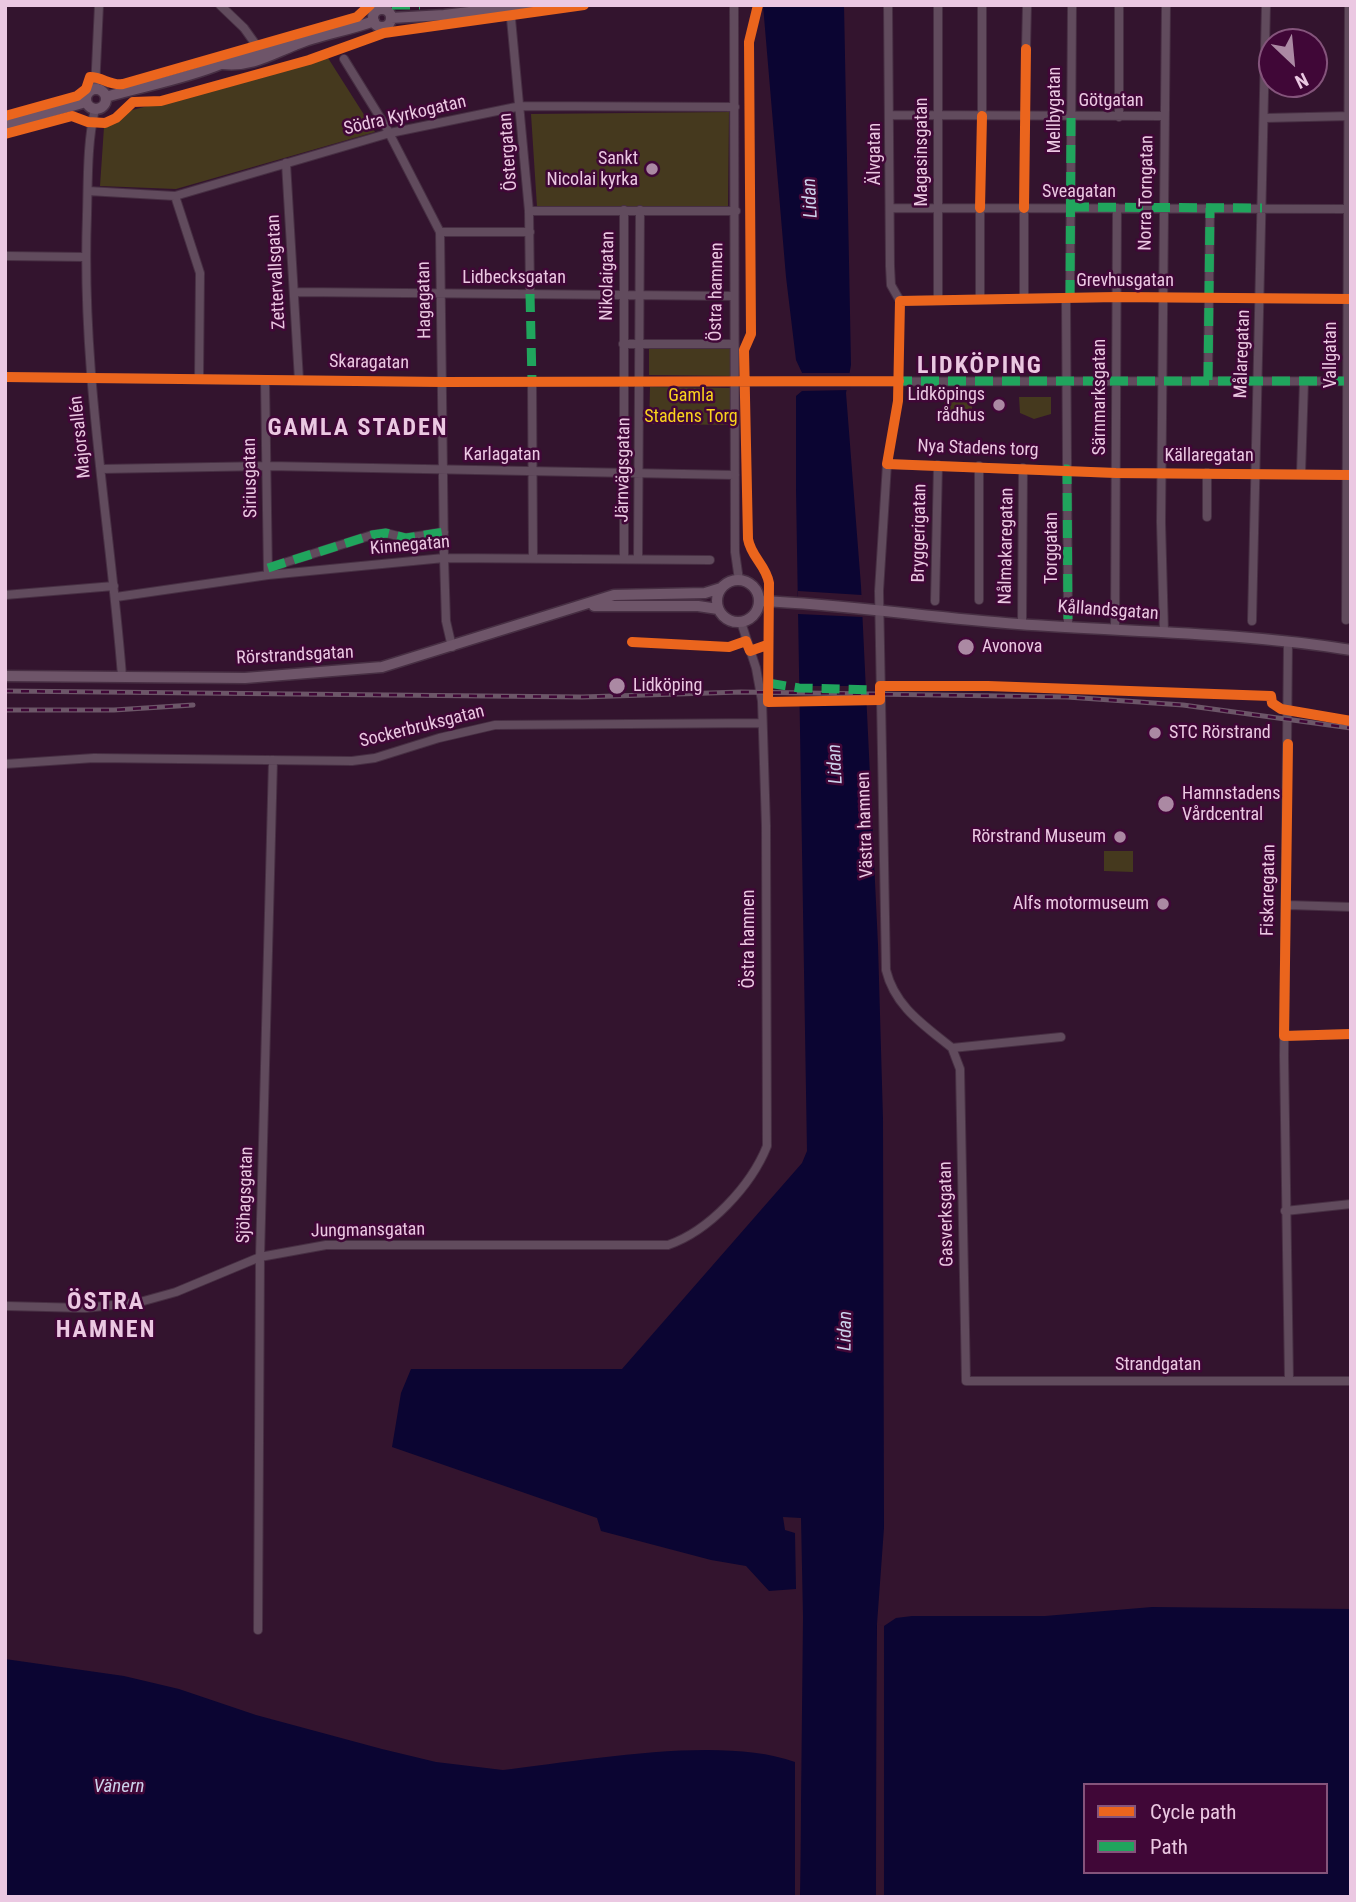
<!DOCTYPE html>
<meta charset="utf-8">
<style>
body{margin:0}
#map{position:relative;width:1356px;height:1902px;overflow:hidden;background:#33142e;font-family:"Roboto Condensed",sans-serif}
canvas{display:block}
.frame{position:absolute;inset:0;border:7px solid #ebc8e2;pointer-events:none}
.legend{position:absolute;left:1083px;top:1783px;width:245px;height:91px;box-sizing:border-box;background:#400737;border:2px solid #84547b;margin:0;padding:9px 12px;list-style:none;font-size:21px;color:#ebc8e2}
.legend li{display:flex;align-items:center;gap:14px;height:35px}
.legend b{width:35px;border:2px solid #84547b}
.north{position:absolute;left:1258px;top:28px;width:70px;height:70px;box-sizing:border-box;background:#400737;border:2px solid #84547b;border-radius:50%;rotate:154deg;font-size:19px;font-weight:700;line-height:28px;text-align:center;color:#ebc8e2}
.north::after{content:'';display:block;margin:auto;width:24px;height:32px;background:#ab89a3;clip-path:polygon(50% 0,100% 100%,50% 72%,0 100%)}
</style>
<div id="map">
<canvas width="1356" height="1902"></canvas>
<div class="frame"></div>
<ul class="legend">
<li><b style="height:9px;background:#eb651d"></b>Cycle path</li>
<li><b style="height:9px;background:#20a55d"></b>Path</li>
</ul>
<div class="north">N</div>
</div>
<script>
const g = document.querySelector('canvas').getContext('2d');
g.lineJoin = 'round';
function fill(path, color) {
  g.fillStyle = color;
  g.fill(path, 'evenodd');
}
function strokePath(path, color, width, dash) {
  g.strokeStyle = color;
  g.lineWidth = width;
  g.lineCap = dash ? 'butt' : 'round';
  g.setLineDash(dash || []);
  g.stroke(path);
}
function drawText(font, color, halo, rows, align = 'center') {
  g.font = font + ' "Roboto Condensed",sans-serif';
  g.lineWidth = 5;
  g.setLineDash([]);
  g.textBaseline = 'middle';
  g.strokeStyle = halo;
  g.fillStyle = color;
  for (const [text, x, y, turn = 0] of rows) {
    g.save();
    g.translate(x, y);
    g.rotate((+turn || 0) * Math.PI / 180);
    g.textAlign = isNaN(turn) ? turn : align;
    if (halo) g.strokeText(text, 0, 0);
    g.fillText(text, 0, 0);
    g.restore();
  }
}
const green = new Path2D(`
 M 328,58 L 375,132 L 176,189 L 100,186 L 104,127 L 125,112 Z
 M 729,112 L 728,206 L 537,207 L 531,114 Z
 M 649,348 L 732,349 L 732,376 L 649,375 Z
 M 650,387 L 732,388 L 732,425 L 649,424 Z
 M 945,394 L 972,395 L 972,416 L 944,416 Z
 M 1019,397 L 1051,397 L 1051,414 L 1034,419 L 1020,413 Z
 M 1104,851 L 1133,851 L 1133,872 L 1104,871 Z`);
const water = new Path2D(`
 M 763,5 L 844,5 L 851,365 L 846,393 L 861,586 L 878,945 L 883,1119 L 884,1528 L 877,1624 L 876,1897 L 800,1897 L 803,1617 L 801,1518 L 783,1517 L 785,1530 L 795,1533 L 796,1589 L 769,1591 L 746,1566 L 711,1560 L 601,1531 L 597,1518 L 392,1447 L 401,1393 L 411,1369 L 622,1369 L 802,1163 L 807,1151 L 796,489 L 796,396 L 802,391 L 803,375 L 796,360 L 786,277 Z
 M 1152,1607 L 1351,1609 L 1351,1897 L 884,1897 L 884,1626 L 896,1618 L 912,1616 L 1045,1616 ZM 1085,1785 L 1326,1785 L 1326,1872 L 1085,1872 Z
 M 5,1659 L 124,1676 L 179,1689 L 256,1715 L 382,1749 L 436,1762 L 503,1770 C 584,1761 720,1735 795,1762 L 795,1897 L 5,1897 Z`);
const pier = new Path2D(`
 M 800,373 L 851,373 L 850,390 L 800,391 Z
 M 798,591 L 862,595 L 863,617 L 798,614 Z
 M 796,686 L 870,686 L 870,700 L 796,700 Z
 M 877,1624 L 884,1626 L 883,1897 L 880,1897 L 880,1876 L 880,1897 L 876,1897 Z
 M 795,1762 L 801,1762 L 800,1897 L 795,1897 Z`);
const minor = new Path2D(`
 M 220,5 L 244,28 L 259,49
 M 380,5 L 381,10
 M 734,5 C 736,188 734,370 735,552 L 739,580
 M 888,5 L 890,266 L 891,285 L 900,301 L 1117,297 L 1351,299
 M 938,5 L 938,300
 M 982,5 L 982,116
 M 510,8 L 529,211 L 530,294
 M 1026,49 L 1027,5
 M 344,59 L 386,127 L 440,232 L 444,558 L 446,621 L 452,647
 M 95,89 L 99,5
 M 95,109 C 87,143 88,180 87,215 C 81,370 110,522 122,676
 M 890,115 L 1164,116
 M 1119,117 L 1119,5
 M 1265,118 L 1351,116
 M 286,163 L 299,380
 M 88,191 L 175,196 L 390,133 L 521,106 L 735,107
 M 175,196 L 200,273 L 199,379
 M 891,208 L 1351,209
 M 529,211 L 736,211
 M 440,232 L 530,232
 M 5,256 L 85,257
 M 295,292 L 733,296
 M 1070,298 L 1072,5
 M 980,299 L 980,208
 M 1024,299 L 1024,208
 M 1066,299 L 1068,626
 M 623,344 L 733,344
 M 5,377 L 443,382 L 1351,381
 M 265,380 L 268,575
 M 1208,380 L 1210,208
 M 532,381 L 533,558
 M 101,469 L 268,466 L 735,475
 M 1301,473 L 1304,381
 M 1207,517 L 1207,473
 M 624,559 L 624,210
 M 638,559 L 640,210
 M 268,568 L 372,535 L 386,533 L 406,538 L 444,532
 M 5,595 L 114,586
 M 116,597 L 268,575 L 444,558 L 710,560
 M 979,600 L 979,466
 M 935,601 L 938,465
 M 1346,620 L 1349,5
 M 1252,621 L 1266,5
 M 1022,624 L 1023,468
 M 1115,629 L 1117,208
 M 1164,632 L 1161,522 L 1166,5
 M 1288,642 L 1284,1056 L 1289,1380
 M 5,764 L 94,758 L 352,761 L 375,758 L 439,738 L 495,725 L 762,723
 M 1287,905 L 1351,907
 M 1284,1036 L 1351,1034
 M 1061,1037 L 952,1048 C 924,1025 895,1007 886,970 L 879,591 L 887,464 L 1116,473 L 1351,475
 M 952,1048 L 960,1069 L 966,1381 L 1351,1381
 M 1285,1211 L 1351,1204
 M 5,1306 L 85,1308 L 140,1302 L 176,1292 L 260,1257 L 326,1245 L 668,1245 C 709,1231 751,1186 767,1146 L 766,826 L 762,701 L 756,668 L 741,622
 M 258,1630 L 260,1257 L 273,760`);
const major = new Path2D(`
 M373 18a9 9 0 1 1 18 0a9 9 0 1 1-18 0Z
 M 391,18 L 444,15 L 529,5
 M 223,64 C 251,67 270,55 295,45 C 320,34 348,31 374,21
 M86 99a10 10 0 1 1 20 0a10 10 0 1 1-20 0Z
 M 106,97 C 144,86 185,79 221,64 C 246,55 267,43 294,45
 M 5,125 L 86,102
 M717 601a21 21 0 1 1 42 0a21 21 0 1 1-42 0Z
 M 759,601 C 846,604 931,618 1018,624 C 1128,632 1241,632 1351,650
 M 594,606 L 698,606 L 718,609
 M 5,676 L 245,678 L 382,667 L 614,595 L 705,593 L 721,588`);
const rail = new Path2D(`
 M 5,691 L 582,697 L 741,692 L 1067,697 L 1183,705 L 1351,728
 M 5,710 L 114,710 L 193,705`);
const quiet = new Path2D(`
 M 392,5 L 420,5
 M 1071,207 L 1262,208
 M 530,294 L 532,381
 M 1070,298 L 1071,117
 M 1208,380 L 1210,208
 M 894,381 L 1351,381
 M 1064,469 L 1067,469 L 1068,626
 M 268,568 L 372,535 L 386,533 L 406,538 L 444,532
 M 768,683 L 799,688 L 880,690`);
const cycleway = new Path2D(`
 M 758,5 L 749,42 L 751,334 L 744,350 L 748,539 C 751,557 766,565 769,583 L 768,702 L 880,700 L 880,686 L 988,686 L 1271,696 L 1272,703 L 1281,709 L 1351,721
 M 5,116 L 77,96 L 86,89 L 90,77 C 103,77 110,86 123,84 L 357,17 L 370,5
 M 5,134 L 72,116 L 88,122 L 105,123 L 116,118 L 133,102 L 161,101 L 309,60 L 384,33 L 584,5
 M 980,208 L 982,116
 M 1024,208 L 1026,49
 M 1351,299 L 1117,297 L 900,301 L 898,401 L 887,464 L 1116,473 L 1351,475
 M 5,377 L 443,382 L 899,381
 M 632,642 L 729,647 L 746,641 L 750,651 L 767,645
 M 1288,744 L 1284,1036 L 1351,1034`);
const markers = [
 [652,169,7,"#ab89a3"],
 [999,405,7,"#ab89a3"],
 [966,647,9,"#ab89a3"],
 [617,686,9,"#ab89a3"],
 [1155,733,7,"#ab89a3"],
 [1166,804,9,"#ab89a3"],
 [1120,837,7,"#ab89a3"],
 [1163,904,7,"#ab89a3"]
];
const streetNames = [
 ["Götgatan",1111,101],
 ["Mellbygatan",1055,110,-90],
 ["Södra Kyrkogatan",405,116,-13],
 ["Östergatan",509,152,-94],
 ["Magasinsgatan",922,152,-90],
 ["Älvgatan",875,154,-90],
 ["Sveagatan",1079,192],
 ["Norra Torngatan",1147,193,-89],
 ["Zettervallsgatan",277,272,-93],
 ["Nikolaigatan",608,276,-89],
 ["Lidbecksgatan",514,278],
 ["Grevhusgatan",1125,281],
 ["Östra hamnen",717,292,-89],
 ["Hagagatan",425,300,-91],
 ["Målaregatan",1243,354,-88],
 ["Vallgatan",1331,355,-90],
 ["Skaragatan",369,363,1],
 ["Särnmarksgatan",1100,397,-90],
 ["Majorsallén",81,437,-96],
 ["Nya Stadens torg",978,449,2],
 ["Karlagatan",502,455],
 ["Källaregatan",1209,456],
 ["Järnvägsgatan",624,470,-89],
 ["Siriusgatan",251,478,-91],
 ["Bryggerigatan",920,533,-89],
 ["Kinnegatan",410,546,-5],
 ["Nålmakaregatan",1007,546,-89],
 ["Torggatan",1052,548,-90],
 ["Kållandsgatan",1108,611,4],
 ["Rörstrandsgatan",295,656,-3],
 ["Sockerbruksgatan",422,727,-14],
 ["Västra hamnen",866,825,-92],
 ["Fiskaregatan",1269,890,-89],
 ["Östra hamnen",749,939,-90],
 ["Sjöhagsgatan",246,1195,-88],
 ["Gasverksgatan",947,1214,-91],
 ["Jungmansgatan",368,1231,-1],
 ["Strandgatan",1158,1365]
];
const poiNames = [
 ["Sankt",638,159],
 ["Nicolai kyrka",638,180],
 ["Lidköpings",985,395],
 ["rådhus",985,416],
 ["Avonova",982,647,"left"],
 ["Lidköping",633,686,"left"],
 ["STC Rörstrand",1169,733,"left"],
 ["Hamnstadens",1182,794,"left"],
 ["Vårdcentral",1182,815,"left"],
 ["Rörstrand Museum",1106,837],
 ["Alfs motormuseum",1149,904]
];
const parkNames = [
 ["Gamla",691,396],
 ["Stadens Torg",691,417]
];
const waterNames = [
 ["Lidan",811,198,-93],
 ["Lidan",836,764,-93],
 ["Lidan",846,1331,-89],
 ["Vänern",119,1787]
];
const districtNames = [
 ["LIDKÖPING",980,367],
 ["GAMLA STADEN",358,429],
 ["ÖSTRA",106,1303],
 ["HAMNEN",106,1331]
];
fill(green, '#45391e');
fill(water, '#0b0532');
fill(pier, '#33142e');
strokePath(minor, '#472f43', 10);
strokePath(major, '#472f43', 13);
strokePath(minor, '#614b5d', 8);
strokePath(major, '#6e5569', 10);
strokePath(rail, '#6c5668', 5);
strokePath(rail, '#400737', 2.5, [8]);
strokePath(quiet, '#20a55d', 9, [18, 9]);
strokePath(cycleway, '#eb651d', 10);
for (const [x, y, r, color] of markers) {
  const dot = new Path2D();
  dot.arc(x, y, r, 0, 2 * Math.PI);
  g.fillStyle = color;
  g.fill(dot);
  strokePath(dot, '#400737', 2.5);
}
drawText('18px', '#ebc8e2', '#400737', streetNames);
drawText('18px', '#ebc8e2', '#400737', poiNames, 'right');
drawText('18px', '#fad31d', '#400737', parkNames);
drawText('italic 19px', '#ccd2eb', '#400737', waterNames);
g.letterSpacing = '2px';
drawText('bold 24px', '#ebc8e2', '#400737', districtNames);
g.letterSpacing = '0px';
</script>
